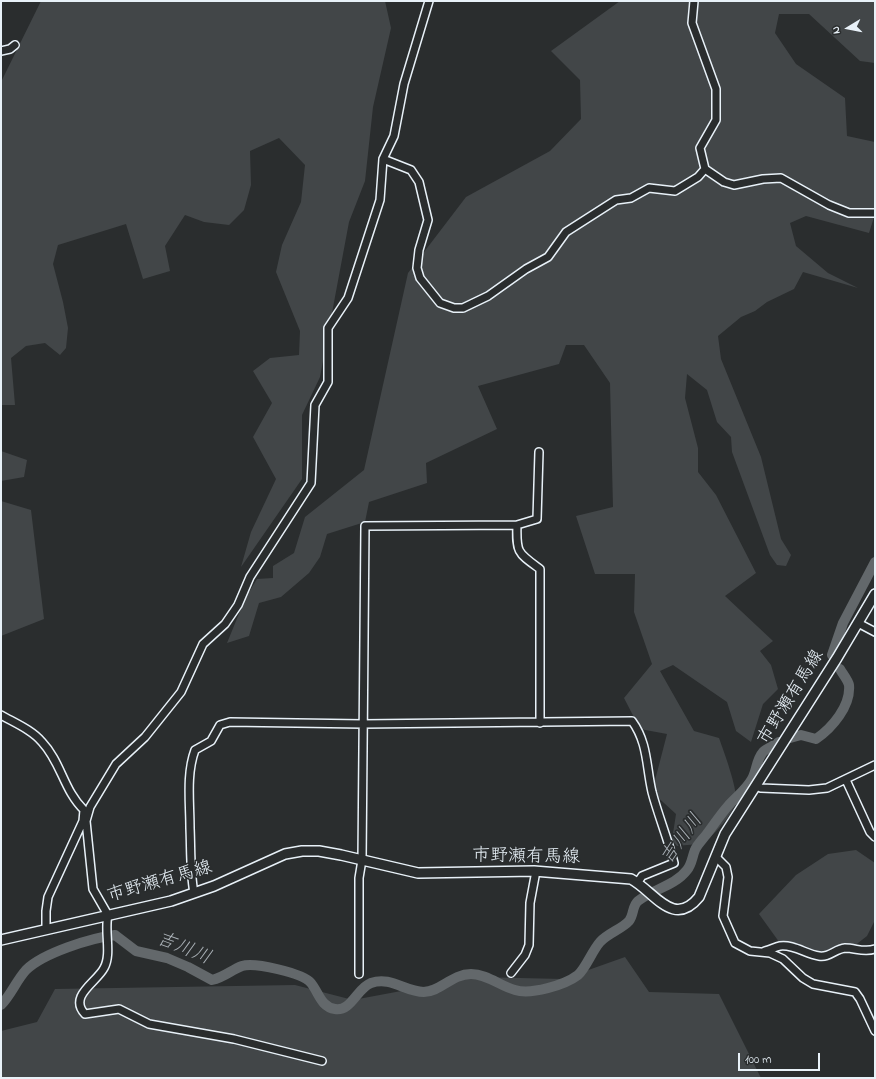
<!DOCTYPE html>
<meta charset="utf-8">
<style>
body{margin:0}
#map{position:relative;width:876px;height:1079px;overflow:hidden;background:#2a2d2e;font-family:"Indie Flower",sans-serif}
canvas{display:block}
.frame{position:absolute;inset:0;border:2px solid #e8f1f8;pointer-events:none}
.north{position:absolute;left:828px;top:8px;width:40px;height:40px;-webkit-text-stroke:3px #2a2d2e;paint-order:stroke;rotate:260deg;font-size:11px;font-weight:700;line-height:16px;text-align:center;color:#e8f1f8}
.north::after{content:'';display:block;margin:auto;width:14px;height:18px;background:#e8f1f8;clip-path:polygon(50% 0,100% 100%,50% 72%,0 100%)}
.scale{position:absolute;left:738px;top:1053px;width:82px;height:18px;box-sizing:border-box;border:2px solid #e8f1f8;border-top:0;padding-left:5px;font-size:12px;line-height:14px;white-space:nowrap;color:#e8f1f8;-webkit-text-stroke:3px #2a2d2e;paint-order:stroke}
</style>
<div id="map">
<canvas width="876" height="1079"></canvas>
<div class="frame"></div>
<div class="north">N</div>
<div class="scale">100 m</div>
</div>
<script>
const g = document.querySelector('canvas').getContext('2d');
g.lineJoin = 'round';
function fill(path, color) {
  g.fillStyle = color;
  g.fill(path, 'evenodd');
}
function strokePath(path, color, width, dash) {
  g.strokeStyle = color;
  g.lineWidth = width;
  g.lineCap = dash ? 'butt' : 'round';
  g.setLineDash(dash || []);
  g.stroke(path);
}
function drawText(font, color, halo, rows, align = 'center') {
  g.font = font + ' "Indie Flower","Klee One",sans-serif';
  g.lineWidth = 3.5;
  g.setLineDash([]);
  g.textBaseline = 'middle';
  g.strokeStyle = halo;
  g.fillStyle = color;
  for (const [text, x, y, turn = 0] of rows) {
    g.save();
    g.translate(x, y);
    g.rotate((+turn || 0) * Math.PI / 180);
    g.textAlign = isNaN(turn) ? turn : align;
    if (halo) g.strokeText(text, 0, 0);
    g.fillText(text, 0, 0);
    g.restore();
  }
}
const green = new Path2D(`
 M 41,1 L 385,1 L 391,28 L 373,107 L 365,181 L 349,222 L 320,377 L 302,415 L 302,479 L 241,567 L 251,532 L 276,479 L 253,437 L 272,403 L 253,371 L 270,358 L 299,355 L 300,331 L 276,272 L 282,245 L 301,202 L 305,165 L 279,138 L 250,151 L 251,185 L 244,210 L 229,225 L 204,222 L 185,215 L 165,246 L 170,271 L 143,279 L 126,224 L 58,245 L 53,264 L 63,302 L 68,328 L 66,348 L 60,355 L 45,343 L 26,346 L 11,358 L 15,405 L 1,405 L 1,82 Z
 M 620,1 L 875,1 L 875,63 L 860,61 L 809,14 L 779,14 L 775,33 L 796,64 L 845,98 L 847,136 L 875,142 L 875,214 L 869,233 L 806,216 L 790,223 L 796,246 L 828,273 L 858,288 L 803,272 L 794,289 L 767,302 L 755,311 L 741,317 L 718,336 L 721,359 L 761,457 L 781,539 L 791,555 L 786,566 L 777,565 L 770,555 L 732,452 L 731,437 L 717,422 L 707,390 L 687,374 L 685,398 L 698,448 L 698,472 L 716,495 L 756,573 L 725,596 L 773,641 L 760,651 L 771,665 L 778,689 L 763,704 L 751,742 L 736,731 L 727,702 L 673,665 L 660,671 L 694,731 L 719,738 C 724,752 737,787 736,800 C 735,812 714,836 704,841 C 696,845 686,845 677,846 L 672,840 L 676,814 L 652,792 L 667,734 L 640,729 L 624,698 L 652,664 L 634,612 L 635,574 L 595,574 L 576,516 L 613,507 L 610,383 L 584,345 L 566,345 L 559,364 L 478,386 L 497,429 L 426,463 L 427,483 L 369,502 L 365,522 L 327,534 L 320,557 L 309,573 L 281,597 L 259,603 L 249,636 L 227,643 L 245,599 L 257,579 L 273,578 L 273,566 L 294,553 L 305,517 L 364,470 L 408,273 L 466,197 L 550,151 L 581,119 L 580,80 L 551,51 Z
 M 1,451 L 27,460 L 24,477 L 1,481 Z
 M 1,501 L 31,510 L 44,619 L 1,636 Z
 M 856,850 L 875,863 L 875,920 L 867,936 L 844,954 L 812,959 L 782,946 L 759,914 L 796,875 L 828,854 Z
 M 625,957 L 649,992 L 719,994 L 761,1078 L 1,1078 L 1,1031 L 37,1022 L 55,989 L 295,985 L 353,1000 L 476,977 L 563,979 Z`);
const river = new Path2D(`
 M 832,655 L 843,623 L 875,562
 M 790,738 L 801,735 L 816,739 C 832,728 851,706 849,685 C 848,680 842,673 840,669
 M 1,1005 C 11,995 16,981 26,970 C 43,953 91,938 115,935 L 136,951 L 167,958 L 188,967 L 212,980 C 225,977 231,970 242,966 C 254,962 303,973 311,983 C 319,993 321,1007 335,1009 C 351,1012 357,988 371,983 C 391,976 405,992 424,992 C 440,992 452,974 471,974 C 487,974 500,986 515,990 C 531,995 565,985 578,975 C 586,968 592,951 600,942 C 608,933 622,929 629,921 C 634,915 632,906 638,901 C 653,889 675,886 687,870 C 692,864 692,857 695,850 C 697,845 702,840 706,835 C 713,826 720,815 728,806 C 736,797 746,790 752,779 C 757,770 756,760 763,752 C 767,748 774,746 779,742`);
const minor = new Path2D(`
 M 694,1 L 692,23 L 716,89 L 716,120 L 700,148 L 705,169 L 724,182 L 734,185 L 763,179 L 781,178 L 829,205 L 849,213 L 875,213
 M 1,51 L 10,49 L 15,45
 M 383,159 L 411,170 L 419,182 L 428,220 L 419,250 L 417,268 L 420,278 L 440,303 L 454,308 L 463,308 L 488,296 L 526,269 L 548,257 L 566,232 L 616,200 L 631,198 L 649,188 L 675,191 L 698,177 L 705,169
 M 517,525 C 516,553 518,553 540,569 L 540,723
 M 858,623 L 875,632
 M 1,715 C 15,723 32,730 42,742 C 61,762 64,791 84,810 L 83,821
 M 846,780 L 870,832 L 875,837
 M 756,786 L 761,788 L 809,790 L 827,788 L 875,765
 M 716,857 L 726,867 L 728,877 L 723,916 L 735,943 L 750,951 L 770,953 L 783,959 L 803,978 L 813,984 L 855,992 L 860,999 L 875,1031
 M 194,893 C 190,872 191,849 190,828 C 190,803 186,774 195,750 L 211,741 L 220,725 L 230,722 L 363,724 L 632,721 C 648,743 646,766 652,792 C 658,815 668,839 674,863 L 642,876 L 638,882
 M 46,929 L 46,911 L 48,897 L 83,821 L 86,821
 M 765,951 C 770,950 775,947 780,946 C 793,944 806,954 819,956 C 829,958 835,949 845,948 C 856,948 864,953 875,949
 M 511,973 L 525,955 L 529,945 L 530,903 L 536,871
 M 359,974 L 359,878 L 362,860 L 365,526 L 517,525 L 537,519 L 539,452
 M 322,1061 L 234,1039 L 149,1024 L 119,1009 L 85,1014 C 68,996 97,982 104,968 C 112,954 104,931 108,915 L 93,889 L 86,821 L 90,807 L 116,764 L 145,737 L 181,692 L 203,644 L 225,624 L 238,605 L 250,577 L 311,483 L 315,405 L 328,382 L 328,328 L 348,298 L 380,200 L 383,159 L 394,136 L 404,84 L 429,1`);
const major = new Path2D(`
 M 1,940 L 171,901 L 214,886 L 285,854 L 302,851 L 319,851 L 341,855 L 418,873 L 534,871 L 631,879 C 654,891 673,929 699,897 L 725,834 L 837,658 L 875,594`);
const streetNames = [
 ["市野瀬有馬線",792,698,-58],
 ["市野瀬有馬線",526,858,1],
 ["市野瀬有馬線",160,883,-16]
];
const waterNames = [
 ["吉川川",683,840,-54],
 ["吉川川",183,950,22]
];
fill(green, '#424648');
strokePath(river, '#63686b', 10);
strokePath(minor, '#e8f1f8', 10);
strokePath(major, '#e8f1f8', 12);
strokePath(minor, '#2a2d2e', 7);
strokePath(major, '#2a2d2e', 9);
drawText('18px', '#e8f1f8', '#2a2d2e', streetNames);
drawText('italic 19px', '#acb3b9', '#2a2d2e', waterNames);
</script>
